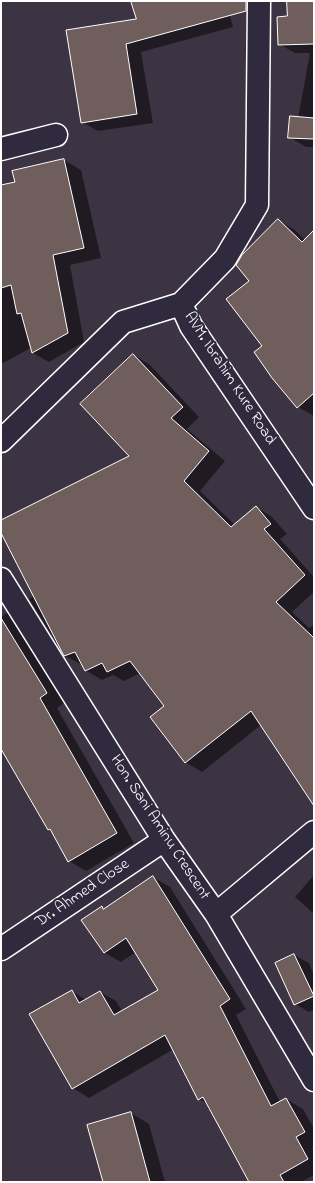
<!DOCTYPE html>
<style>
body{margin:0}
#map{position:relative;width:315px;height:1183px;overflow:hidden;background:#3c3443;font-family:"Indie Flower",sans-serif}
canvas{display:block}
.frame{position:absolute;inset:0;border:2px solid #fff;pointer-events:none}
</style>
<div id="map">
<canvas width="315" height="1183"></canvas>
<div class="frame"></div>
</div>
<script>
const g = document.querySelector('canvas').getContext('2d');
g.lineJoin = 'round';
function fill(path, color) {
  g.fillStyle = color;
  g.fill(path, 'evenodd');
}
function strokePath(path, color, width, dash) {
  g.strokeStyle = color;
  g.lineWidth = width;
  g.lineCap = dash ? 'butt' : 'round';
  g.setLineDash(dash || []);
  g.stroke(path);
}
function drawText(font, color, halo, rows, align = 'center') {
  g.font = font + ' "Indie Flower",sans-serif';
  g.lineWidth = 4;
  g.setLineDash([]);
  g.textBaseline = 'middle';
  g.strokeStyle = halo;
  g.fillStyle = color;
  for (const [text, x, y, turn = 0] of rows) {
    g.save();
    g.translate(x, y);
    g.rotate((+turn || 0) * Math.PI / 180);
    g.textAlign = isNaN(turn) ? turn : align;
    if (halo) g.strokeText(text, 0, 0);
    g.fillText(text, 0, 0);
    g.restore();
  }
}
const shadow = new Path2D(`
 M 136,1 L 226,1 L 233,27 L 141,52 L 153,123 L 98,131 L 82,122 L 137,20 Z
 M 288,1 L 314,1 L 314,147 L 306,147 L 289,137 L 298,118 L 310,53 L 295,53 L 279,44 L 288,17 Z
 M 64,160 L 81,170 L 101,258 L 70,265 L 84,342 L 49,362 L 33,353 L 31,348 L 1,364 L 1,186 L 16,182 Z
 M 278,220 L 295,230 L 305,240 L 314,240 L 314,416 L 298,407 L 264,346 L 251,281 Z
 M 134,355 L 150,365 L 199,417 L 187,429 L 225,461 L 200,491 L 235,525 L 256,507 L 272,517 L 287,534 L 280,539 L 314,577 L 314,592 L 292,612 L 309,628 L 314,625 L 314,804 L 261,725 L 202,772 L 185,762 L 165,707 L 140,673 L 124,681 L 113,675 L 102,680 L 85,670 L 83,665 L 65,656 L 29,599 L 34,596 L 1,531 L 1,521 L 130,456 Z
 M 7,613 L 24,623 L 57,676 L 49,679 L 64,703 L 57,708 L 134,843 L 86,871 L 69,861 L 52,832 L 48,830 L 1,739 L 1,617 Z
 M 314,875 L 314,914 L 295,897 Z
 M 153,877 L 170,887 L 246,1009 L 236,1015 L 280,1102 L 286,1099 L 303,1109 L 314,1129 L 314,1146 L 312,1147 L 314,1151 L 314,1175 L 301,1182 L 250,1182 L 208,1104 L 199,1099 L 174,1049 L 89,1098 L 73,1088 L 72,991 L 86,1000 L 100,992 L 116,1001 L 122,1011 L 159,991 L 136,952 L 121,962 L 105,953 L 83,921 L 102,907 L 105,909 Z
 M 294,955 L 309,963 L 314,975 L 314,1010 L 309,1012 L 295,1004 L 276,963 Z
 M 131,1113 L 149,1124 L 165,1182 L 104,1182 Z`);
const building = new Path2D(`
 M 131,1 L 246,1 L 246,11 L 126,44 L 137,114 L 81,123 L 66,30 L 136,19 Z
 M 287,1 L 314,1 L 314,44 L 278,45 L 277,17 L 287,16 Z
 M 290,116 L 314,118 L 314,139 L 288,138 Z
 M 64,159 L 84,248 L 53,255 L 68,333 L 32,353 L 21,313 L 17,314 L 11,285 L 1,288 L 1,185 L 15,182 L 12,171 Z
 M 278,219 L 302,242 L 314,230 L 314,393 L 297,408 L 272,378 L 254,352 L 262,346 L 226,299 L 249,281 L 236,265 L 242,255 Z
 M 133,354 L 183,407 L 171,418 L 209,451 L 184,481 L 231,527 L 256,506 L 271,524 L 264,529 L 305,575 L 276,602 L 314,638 L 314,806 L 251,711 L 185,763 L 150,717 L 164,706 L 130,661 L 107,672 L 102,663 L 85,671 L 75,652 L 64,656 L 1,533 L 1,520 L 129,456 L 80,404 Z
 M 1,618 L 47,693 L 40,698 L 117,833 L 68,862 L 50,829 L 48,830 L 1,749 Z
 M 153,876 L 230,999 L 220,1006 L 271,1106 L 286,1098 L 305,1132 L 296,1137 L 308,1159 L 280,1175 L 284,1182 L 249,1182 L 203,1097 L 198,1100 L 165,1035 L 72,1089 L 29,1014 L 72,990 L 79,1003 L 100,991 L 114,1015 L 158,990 L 126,938 L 104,953 L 81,920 L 102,906 L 103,909 Z
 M 294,954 L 314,996 L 294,1005 L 275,963 Z
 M 131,1112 L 150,1182 L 103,1182 L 87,1125 Z`);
const minor = new Path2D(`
 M 259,1 L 257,205 L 225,259 L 181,304 L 191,326 L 314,508
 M 1,149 L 56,135
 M 1,441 L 123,322 L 181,304
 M 1,579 L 164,840 L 216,914 L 314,1080
 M 216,914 L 314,832
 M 1,949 L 164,840`);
const streetNames = [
 ["AVM. Ibrahim Kure Road",229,379,57],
 ["Hon. Sani Aminu Crescent",159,828,57],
 ["Dr. Ahmed Close",83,894,-34]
];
fill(shadow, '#0007');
fill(building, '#6f5e5c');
strokePath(building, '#fff', 1);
strokePath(minor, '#fff', 25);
strokePath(minor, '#2f2a3d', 22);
drawText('16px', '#fff', '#2f2a3d', streetNames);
</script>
